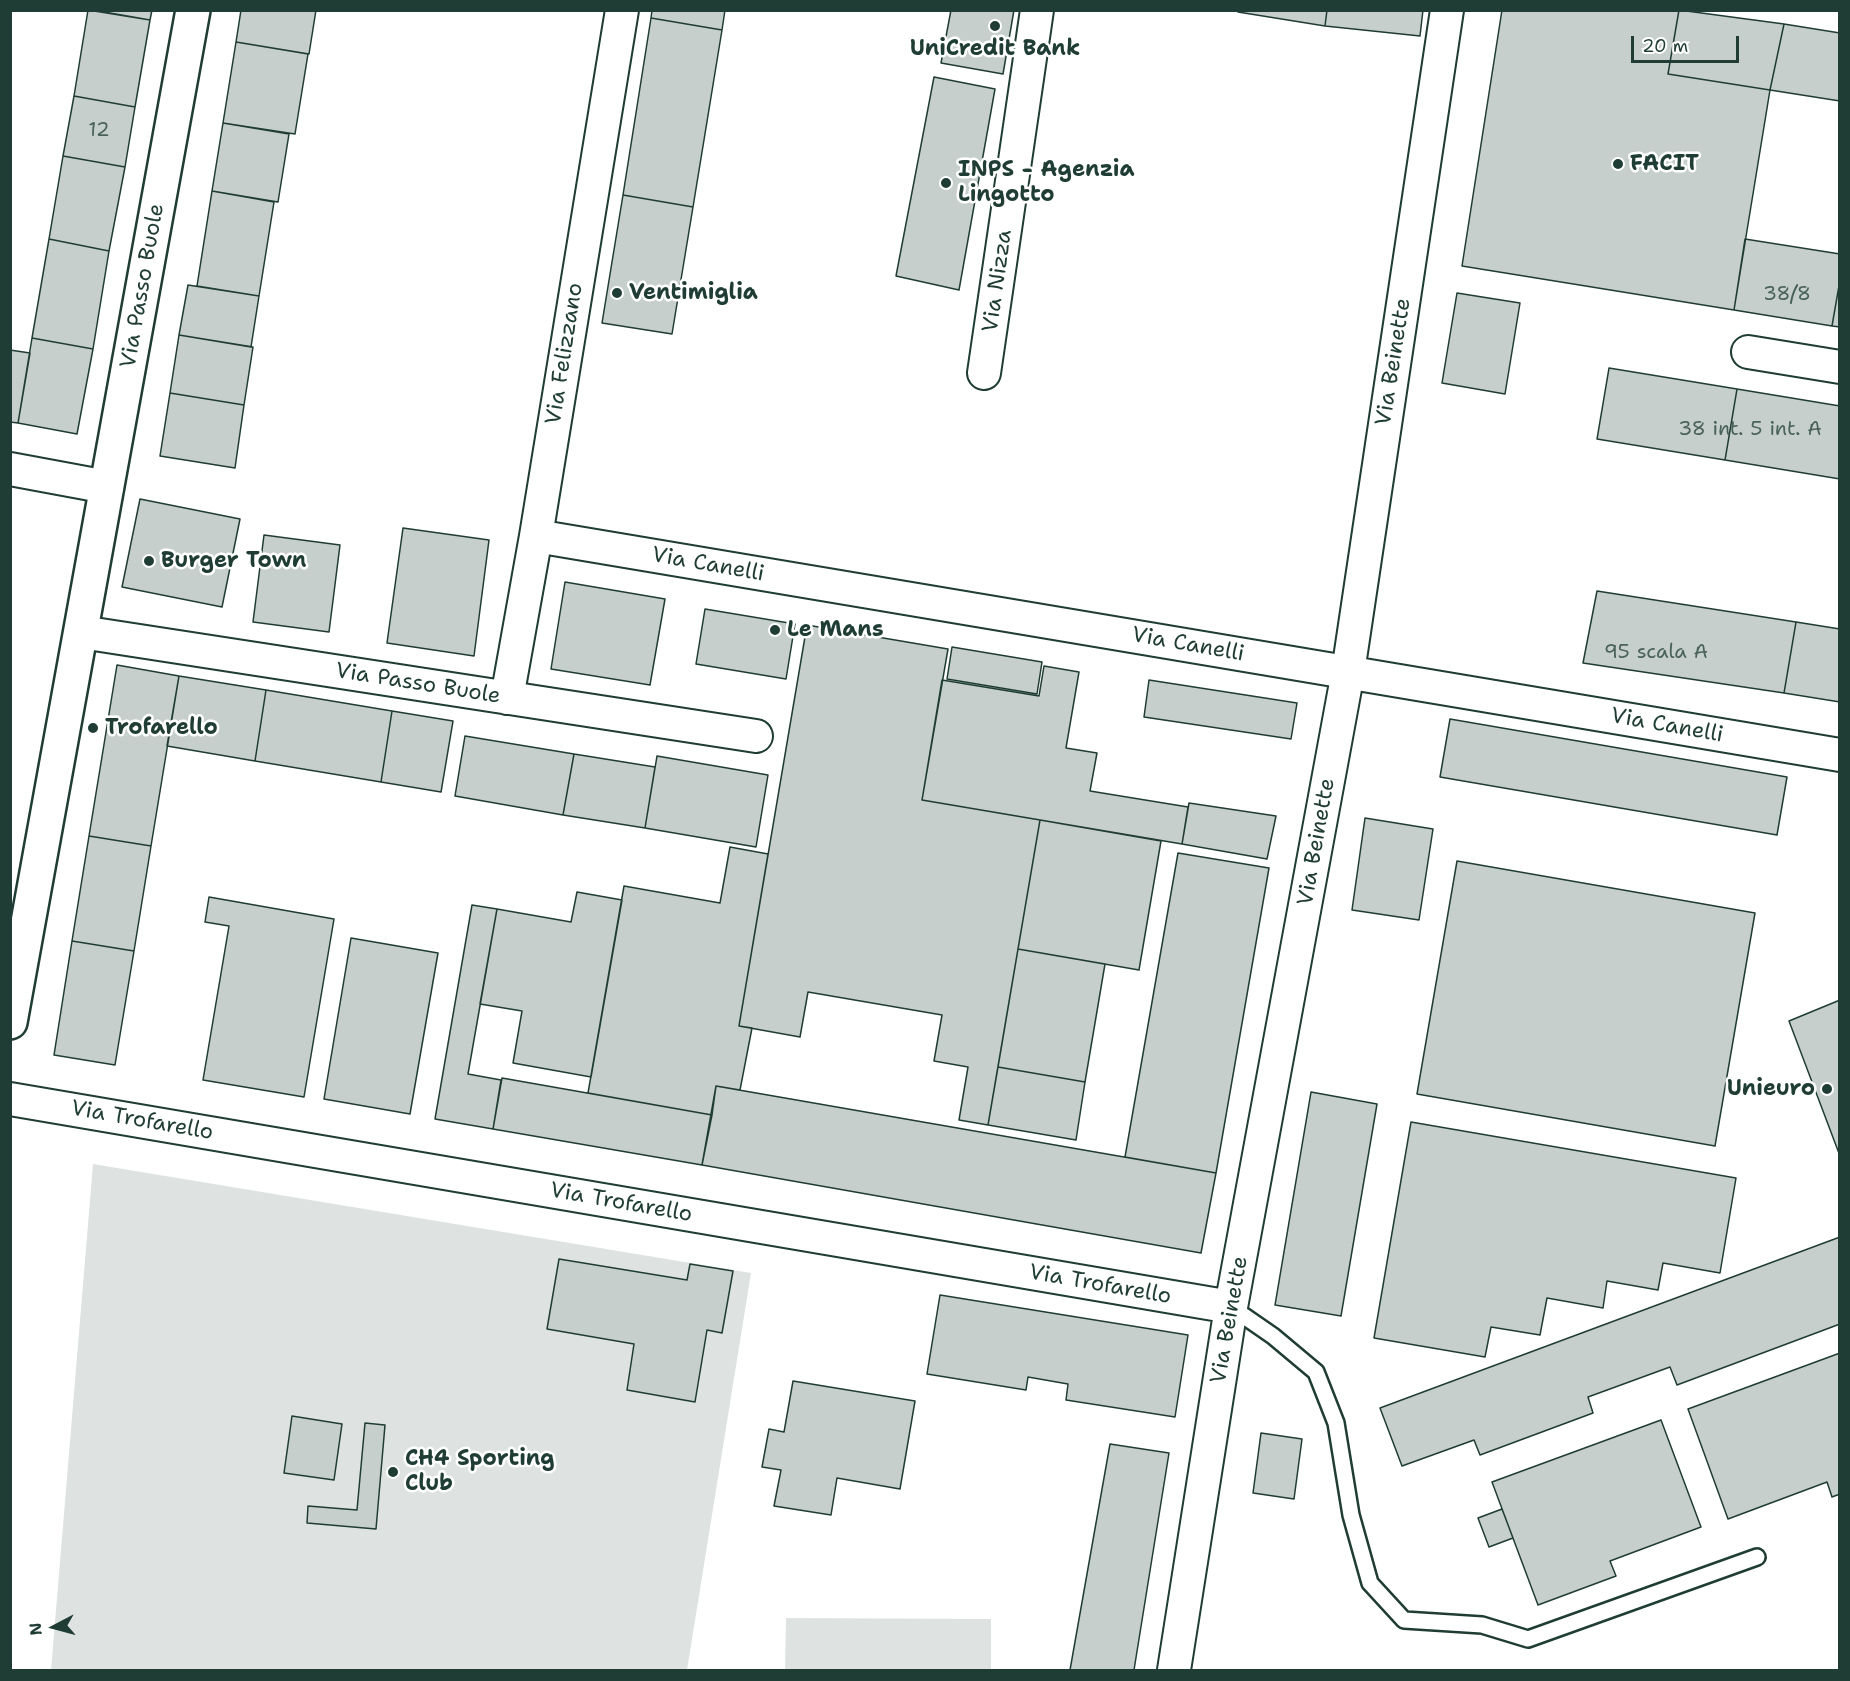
<!DOCTYPE html>
<style>
body{margin:0}
#map{position:relative;width:1850px;height:1681px;overflow:hidden;background:#fff;font-family:"Shantell Sans",sans-serif}
canvas{display:block}
.frame{position:absolute;inset:0;border:12px solid #1f3d34;pointer-events:none}
.north{position:absolute;left:24px;top:1597px;width:60px;height:60px;-webkit-text-stroke:4px #fff;paint-order:stroke;rotate:264deg;font-size:16px;font-weight:700;line-height:24px;text-align:center;color:#1f3d34}
.north::after{content:'';display:block;margin:auto;width:21px;height:27px;background:#1f3d34;clip-path:polygon(50% 0,100% 100%,50% 72%,0 100%)}
.scale{position:absolute;left:1631px;top:36px;width:108px;height:27px;box-sizing:border-box;border:3px solid #1f3d34;border-top:0;padding-left:8px;font-size:18px;line-height:21px;white-space:nowrap;color:#1f3d34;-webkit-text-stroke:4px #fff;paint-order:stroke}
</style>
<div id="map">
<canvas width="1850" height="1681"></canvas>
<div class="frame"></div>
<div class="north">N</div>
<div class="scale">20 m</div>
</div>
<script>
const g = document.querySelector('canvas').getContext('2d');
g.lineJoin = 'round';
function fill(path, color) {
  g.fillStyle = color;
  g.fill(path, 'evenodd');
}
function strokePath(path, color, width, dash) {
  g.strokeStyle = color;
  g.lineWidth = width;
  g.lineCap = dash ? 'butt' : 'round';
  g.setLineDash(dash || []);
  g.stroke(path);
}
function drawText(font, color, halo, rows, align = 'center') {
  g.font = font + ' "Shantell Sans",sans-serif';
  g.lineWidth = 5;
  g.setLineDash([]);
  g.textBaseline = 'middle';
  g.strokeStyle = halo;
  g.fillStyle = color;
  for (const [text, x, y, turn = 0] of rows) {
    g.save();
    g.translate(x, y);
    g.rotate((+turn || 0) * Math.PI / 180);
    g.textAlign = isNaN(turn) ? turn : align;
    if (halo) g.strokeText(text, 0, 0);
    g.fillText(text, 0, 0);
    g.restore();
  }
}
const green = new Path2D(`
 M 93,1164 L 751,1273 L 687,1670 L 51,1670 Z
 M 786,1618 L 991,1619 L 991,1670 L 785,1670 Z`);
const building = new Path2D(`
 M 88,10 L 150,20 L 135,107 L 74,96 Z
 M 93,10 L 152,10 L 150,20 Z
 M 241,10 L 316,10 L 309,54 L 236,42 Z
 M 652,10 L 725,10 L 722,30 L 651,18 Z
 M 951,10 L 1014,10 L 1003,74 L 941,63 Z
 M 1238,10 L 1327,10 L 1325,26 L 1238,12 Z
 M 1327,10 L 1423,10 L 1420,36 L 1325,26 Z
 M 1502,10 L 1679,10 L 1668,74 L 1770,90 L 1734,310 L 1462,266 Z
 M 1679,10 L 1784,24 L 1770,90 L 1668,74 Z
 M 651,18 L 722,30 L 693,207 L 623,195 Z
 M 1784,24 L 1840,33 L 1840,101 L 1770,90 Z
 M 236,42 L 308,54 L 295,134 L 223,123 Z
 M 934,77 L 995,89 L 959,290 L 896,276 Z
 M 74,96 L 135,107 L 125,167 L 63,156 Z
 M 223,123 L 289,134 L 278,202 L 212,191 Z
 M 63,156 L 125,167 L 109,251 L 49,239 Z
 M 212,191 L 274,202 L 259,296 L 197,286 Z
 M 623,195 L 693,207 L 672,334 L 602,323 Z
 M 49,239 L 109,251 L 93,349 L 32,338 Z
 M 1745,239 L 1840,254 L 1840,280 L 1832,326 L 1734,310 Z
 M 1840,280 L 1840,327 L 1832,326 Z
 M 188,285 L 259,296 L 251,347 L 179,335 Z
 M 1457,293 L 1520,303 L 1505,394 L 1442,383 Z
 M 179,335 L 253,347 L 244,405 L 170,393 Z
 M 32,338 L 93,349 L 77,434 L 18,423 Z
 M 10,350 L 30,353 L 18,423 L 10,422 Z
 M 1609,368 L 1737,389 L 1725,460 L 1597,439 Z
 M 1737,389 L 1840,406 L 1840,479 L 1725,460 Z
 M 170,393 L 244,405 L 235,468 L 160,456 Z
 M 140,499 L 240,519 L 222,607 L 122,587 Z
 M 403,528 L 489,540 L 474,656 L 387,643 Z
 M 264,535 L 340,545 L 329,632 L 253,622 Z
 M 565,582 L 665,599 L 650,685 L 551,669 Z
 M 1597,591 L 1796,622 L 1784,693 L 1583,663 Z
 M 705,609 L 795,624 L 786,679 L 696,664 Z
 M 1796,622 L 1840,629 L 1840,702 L 1784,693 Z
 M 807,625 L 948,649 L 922,800 L 1040,820 L 988,1125 L 959,1120 L 968,1067 L 934,1061 L 942,1015 L 808,992 L 800,1037 L 739,1026 Z
 M 952,647 L 1042,662 L 1037,694 L 947,679 Z
 M 117,665 L 179,676 L 151,846 L 89,836 Z
 M 1044,666 L 1079,672 L 1066,748 L 1097,753 L 1090,791 L 1188,807 L 1182,844 L 922,800 L 942,680 L 1039,696 Z
 M 179,676 L 266,690 L 255,761 L 167,746 Z
 M 1149,680 L 1297,703 L 1291,739 L 1144,717 Z
 M 266,690 L 392,711 L 381,782 L 255,761 Z
 M 392,711 L 453,721 L 441,792 L 381,782 Z
 M 1450,719 L 1787,777 L 1777,835 L 1440,777 Z
 M 465,736 L 574,754 L 563,815 L 455,796 Z
 M 574,754 L 655,767 L 645,828 L 563,815 Z
 M 657,756 L 768,775 L 756,847 L 645,828 Z
 M 1189,803 L 1276,816 L 1267,859 L 1182,844 Z
 M 1365,818 L 1433,829 L 1419,920 L 1352,910 Z
 M 1040,820 L 1161,841 L 1139,970 L 1018,949 Z
 M 89,836 L 151,846 L 134,951 L 72,941 Z
 M 730,847 L 768,854 L 739,1026 L 752,1028 L 740,1090 L 716,1086 L 712,1115 L 588,1093 L 624,886 L 720,903 Z
 M 1178,853 L 1269,868 L 1216,1173 L 1125,1157 Z
 M 1457,861 L 1755,913 L 1715,1146 L 1417,1094 Z
 M 577,892 L 622,900 L 591,1077 L 513,1063 L 522,1011 L 480,1004 L 497,909 L 571,922 Z
 M 209,897 L 334,919 L 304,1097 L 203,1080 L 229,926 L 205,922 Z
 M 472,905 L 497,909 L 468,1074 L 501,1080 L 493,1129 L 435,1119 Z
 M 351,938 L 438,953 L 410,1114 L 324,1099 Z
 M 72,941 L 134,951 L 115,1065 L 54,1055 Z
 M 1018,949 L 1105,964 L 1085,1082 L 998,1067 Z
 M 1840,1000 L 1840,1156 L 1789,1021 Z
 M 998,1067 L 1085,1082 L 1076,1140 L 988,1125 Z
 M 502,1078 L 712,1115 L 702,1165 L 493,1129 Z
 M 716,1086 L 1216,1173 L 1201,1253 L 702,1165 Z
 M 1311,1092 L 1377,1104 L 1341,1316 L 1275,1305 Z
 M 1411,1122 L 1736,1178 L 1720,1273 L 1663,1263 L 1658,1290 L 1607,1281 L 1603,1308 L 1547,1298 L 1540,1335 L 1491,1327 L 1485,1357 L 1374,1338 Z
 M 1840,1237 L 1840,1324 L 1677,1385 L 1670,1367 L 1588,1397 L 1593,1413 L 1480,1455 L 1474,1440 L 1402,1466 L 1380,1408 Z
 M 559,1259 L 687,1280 L 690,1264 L 733,1271 L 722,1333 L 707,1330 L 695,1402 L 627,1390 L 634,1344 L 547,1329 Z
 M 940,1295 L 1188,1335 L 1175,1417 L 1066,1400 L 1068,1384 L 1028,1377 L 1026,1390 L 927,1374 Z
 M 1840,1353 L 1840,1494 L 1832,1497 L 1827,1482 L 1728,1519 L 1688,1409 Z
 M 793,1381 L 915,1401 L 900,1489 L 837,1478 L 831,1515 L 774,1506 L 781,1470 L 762,1467 L 769,1429 L 784,1432 Z
 M 292,1416 L 342,1424 L 334,1480 L 284,1473 Z
 M 1661,1420 L 1701,1527 L 1610,1561 L 1616,1576 L 1538,1605 L 1492,1482 Z
 M 365,1423 L 385,1425 L 376,1529 L 307,1523 L 308,1506 L 357,1510 Z
 M 1261,1433 L 1302,1439 L 1294,1499 L 1253,1493 Z
 M 1110,1444 L 1169,1453 L 1134,1670 L 1070,1670 Z
 M 1502,1509 L 1513,1538 L 1489,1547 L 1478,1518 Z`);
const service = new Path2D(`
 M 1231,1307 L 1273,1336 L 1316,1372 L 1336,1423 L 1351,1515 L 1370,1583 L 1404,1620 L 1482,1625 L 1528,1639 L 1757,1557`);
const minor = new Path2D(`
 M 1748,352 L 1840,367
 M 984,373 L 1037,10
 M 10,469 L 107,487
 M 536,536 L 1840,755
 M 81,632 L 756,736
 M 507,698 L 536,536 L 622,10
 M 10,1099 L 1231,1307
 M 1174,1670 L 1231,1307 L 1348,672 L 1447,10`);
const tertiary = new Path2D(`
 M 10,1022 L 193,10`);
const markers = [
 [995,26,6,"#1f3d34"],
 [1618,164,6,"#1f3d34"],
 [946,183,6,"#1f3d34"],
 [617,293,6,"#1f3d34"],
 [149,561,6,"#1f3d34"],
 [775,630,6,"#1f3d34"],
 [93,728,6,"#1f3d34"],
 [1827,1089,6,"#1f3d34"],
 [393,1472,6,"#1f3d34"]
];
const numberNames = [
 ["12",99,131],
 ["38/8",1787,295],
 ["38 int. 5 int. A",1750,430],
 ["95 scala A",1656,653]
];
const poiNames = [
 ["UniCredit Bank",995,49,"center"],
 ["FACIT",1630,164],
 ["INPS - Agenzia",958,170],
 ["Lingotto",958,195],
 ["Ventimiglia",629,293],
 ["Burger Town",161,561],
 ["Le Mans",787,630],
 ["Trofarello",105,728],
 ["Unieuro",1815,1089,"right"],
 ["CH4 Sporting",405,1459],
 ["Club",405,1484]
];
const streetNames = [
 ["Via Nizza",998,281,-82],
 ["Via Passo Buole",143,286,-80],
 ["Via Felizzano",565,354,-81],
 ["Via Beinette",1394,362,-81],
 ["Via Canelli",708,565,10],
 ["Via Canelli",1188,645,10],
 ["Via Passo Buole",418,684,9],
 ["Via Canelli",1667,726,10],
 ["Via Beinette",1317,842,-80],
 ["Via Trofarello",142,1121,10],
 ["Via Trofarello",621,1203,10],
 ["Via Trofarello",1100,1285,10],
 ["Via Beinette",1230,1320,-80]
];
fill(green, '#dee3e2');
fill(building, '#c7cfcc');
strokePath(building, '#1f3d34', 1.5);
strokePath(service, '#1f3d34', 20);
strokePath(minor, '#1f3d34', 36);
strokePath(tertiary, '#1f3d34', 38);
strokePath(service, '#fff', 15);
strokePath(minor, '#fff', 32);
strokePath(tertiary, '#fff', 33);
for (const [x, y, r, color] of markers) {
  const dot = new Path2D();
  dot.arc(x, y, r, 0, 2 * Math.PI);
  g.fillStyle = color;
  g.fill(dot);
  strokePath(dot, '#fff', 2);
}
drawText('20px', '#49625a', null, numberNames);
drawText('bold 22px', '#1f3d34', '#fff', poiNames, 'left');
drawText('22px', '#1f3d34', '#fff', streetNames);
</script>
